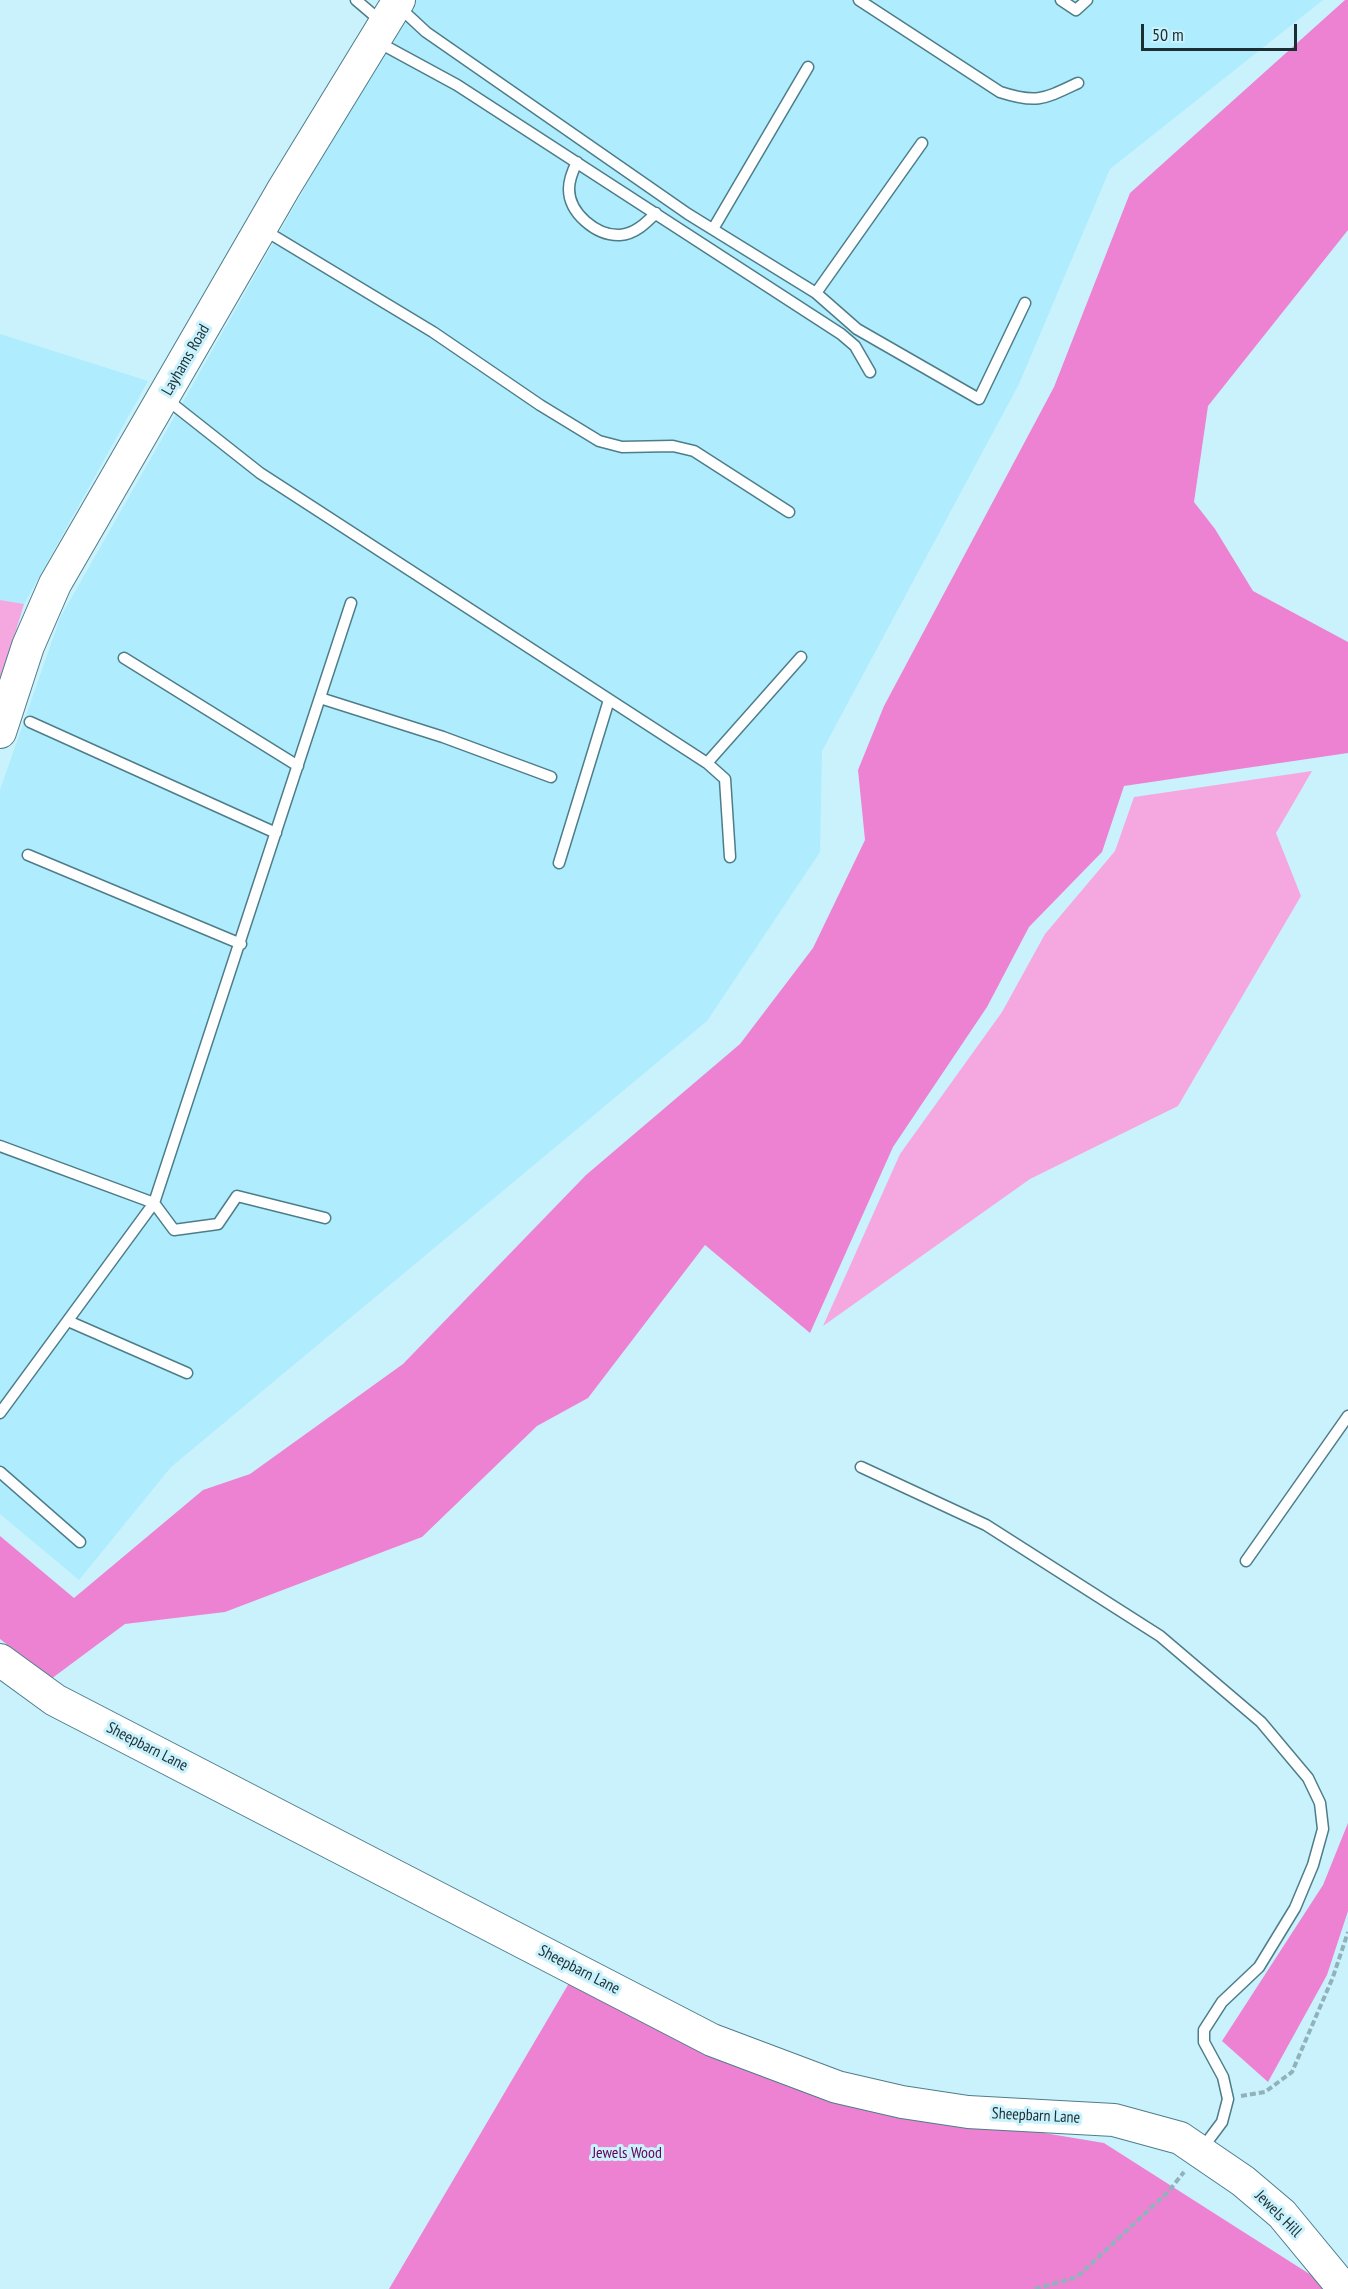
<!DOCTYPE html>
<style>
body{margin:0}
#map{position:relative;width:1348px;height:2289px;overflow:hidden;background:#caf2fd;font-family:"PT Sans Narrow",sans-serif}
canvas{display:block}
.scale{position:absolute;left:1141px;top:24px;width:156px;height:27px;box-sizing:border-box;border:3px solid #1a2e33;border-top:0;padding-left:8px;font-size:18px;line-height:21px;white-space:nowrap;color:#1a2e33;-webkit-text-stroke:4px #caf2fd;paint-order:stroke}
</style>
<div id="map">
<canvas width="1348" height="2289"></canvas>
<div class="scale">50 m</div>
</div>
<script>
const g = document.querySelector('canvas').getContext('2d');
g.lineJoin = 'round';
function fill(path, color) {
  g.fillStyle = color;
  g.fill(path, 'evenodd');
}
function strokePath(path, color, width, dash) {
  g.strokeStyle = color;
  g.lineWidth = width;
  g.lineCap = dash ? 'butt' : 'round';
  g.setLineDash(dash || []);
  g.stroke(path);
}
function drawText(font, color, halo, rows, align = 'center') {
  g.font = font + ' "PT Sans Narrow",sans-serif';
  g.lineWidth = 6;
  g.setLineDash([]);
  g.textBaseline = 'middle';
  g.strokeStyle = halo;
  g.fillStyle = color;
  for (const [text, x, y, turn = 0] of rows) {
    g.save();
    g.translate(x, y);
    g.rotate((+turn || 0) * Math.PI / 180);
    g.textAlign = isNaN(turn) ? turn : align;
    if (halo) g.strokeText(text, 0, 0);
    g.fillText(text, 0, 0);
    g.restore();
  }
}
const built = new Path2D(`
 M 417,0 L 1323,0 L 1110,169 L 1019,384 L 822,751 L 820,852 L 707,1021 L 171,1467 L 79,1580 L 0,1514 L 0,790 L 60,618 L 399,22 Z
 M 0,334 L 148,381 L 24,604 L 0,600 Z`);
const green = new Path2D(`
 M 0,600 L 24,604 L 0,684 Z
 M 1312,771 L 1276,833 L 1301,896 L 1178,1106 L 1030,1179 L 823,1326 L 900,1154 L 1002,1012 L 1045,934 L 1115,851 L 1134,797 Z`);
const forest = new Path2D(`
 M 1345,0 L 1348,0 L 1348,230 L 1208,406 L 1194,502 L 1215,529 L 1253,591 L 1348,642 L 1348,753 L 1124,786 L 1102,852 L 1029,927 L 987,1007 L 893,1147 L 810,1333 L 705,1245 L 588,1398 L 537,1426 L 422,1537 L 225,1612 L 125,1624 L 51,1679 L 0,1639 L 0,1536 L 74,1598 L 203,1490 L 250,1474 L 403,1364 L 586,1175 L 740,1044 L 813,948 L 865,840 L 858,770 L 884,706 L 1054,387 L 1130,193 Z
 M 1348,1823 L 1348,1911 L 1327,1975 L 1268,2082 L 1222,2041 L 1323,1885 Z
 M 572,1978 L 834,2098 L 1104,2143 L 1333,2289 L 389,2289 Z`);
const path = new Path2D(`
 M 1241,2096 L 1265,2092 L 1292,2072 L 1333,1977 L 1348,1932
 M 1035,2289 L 1077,2277 L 1168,2192 L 1184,2172`);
const lane = new Path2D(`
 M 356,0 L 383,23
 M 859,0 L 1000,92 C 1037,104 1044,99 1078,83
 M 1061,0 L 1076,10 L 1087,0
 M 398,6 L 426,32 L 688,214 L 816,293 L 922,143
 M 376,41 L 457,85 L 841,334 L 855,346 L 870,372
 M 577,162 C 573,170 569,179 569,189 C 569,213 596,236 620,235 C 635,234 646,223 656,213
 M 713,229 L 808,67
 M 264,230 L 433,332 L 540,405 L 599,441 L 622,447 L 673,446 L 694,451 L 789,512
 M 816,293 L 857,329 L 979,399 L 1025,303
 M 165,398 L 260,473 L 707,763 L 725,779 L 730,857
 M 124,658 L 298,766
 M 320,698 L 443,737 L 551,777
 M 30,722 L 276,833
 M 707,763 L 801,657
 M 28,855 L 241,944
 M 559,863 L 609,700
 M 0,1146 L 154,1203 L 351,603
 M 68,1321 L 187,1373
 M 0,1413 L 154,1203 L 174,1230 L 218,1224 L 237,1196 L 325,1218
 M 861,1467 L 986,1525 L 1160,1636 L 1261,1722 L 1308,1778 L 1320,1803 L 1323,1829 L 1313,1865 L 1295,1908 L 1259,1967 L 1222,2002 L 1204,2030 L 1204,2042 L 1223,2077 L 1228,2099 L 1222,2122 L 1201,2150
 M 0,1472 L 80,1542
 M 1246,1561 L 1348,1416`);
const secondary = new Path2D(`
 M 0,732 L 28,646 L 55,584 L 284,188 L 399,0
 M 0,1660 L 55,1700 L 712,2040 L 837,2087 L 902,2102 L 968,2112 L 1114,2120 L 1180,2138 L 1243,2181 L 1282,2214 L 1344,2289`);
const streetNames = [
 ["Layhams Road",186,360,-60],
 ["Sheepbarn Lane",147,1747,27],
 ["Sheepbarn Lane",579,1970,27],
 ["Sheepbarn Lane",1036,2116,3],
 ["Jewels Hill",1278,2214,45]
];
const parkNames = [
 ["Jewels Wood",627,2153]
];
fill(built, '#afecfd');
fill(green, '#f5a8e0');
fill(forest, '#ed82d3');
strokePath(lane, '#4e7d8a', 13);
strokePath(secondary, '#4e7d8a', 34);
strokePath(path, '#91b2bb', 4, [6, 3]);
strokePath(lane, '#fff', 10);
strokePath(secondary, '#fff', 32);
drawText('16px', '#1a2e33', '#caf2fd', streetNames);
drawText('16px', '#670057', '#caf2fd', parkNames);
</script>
